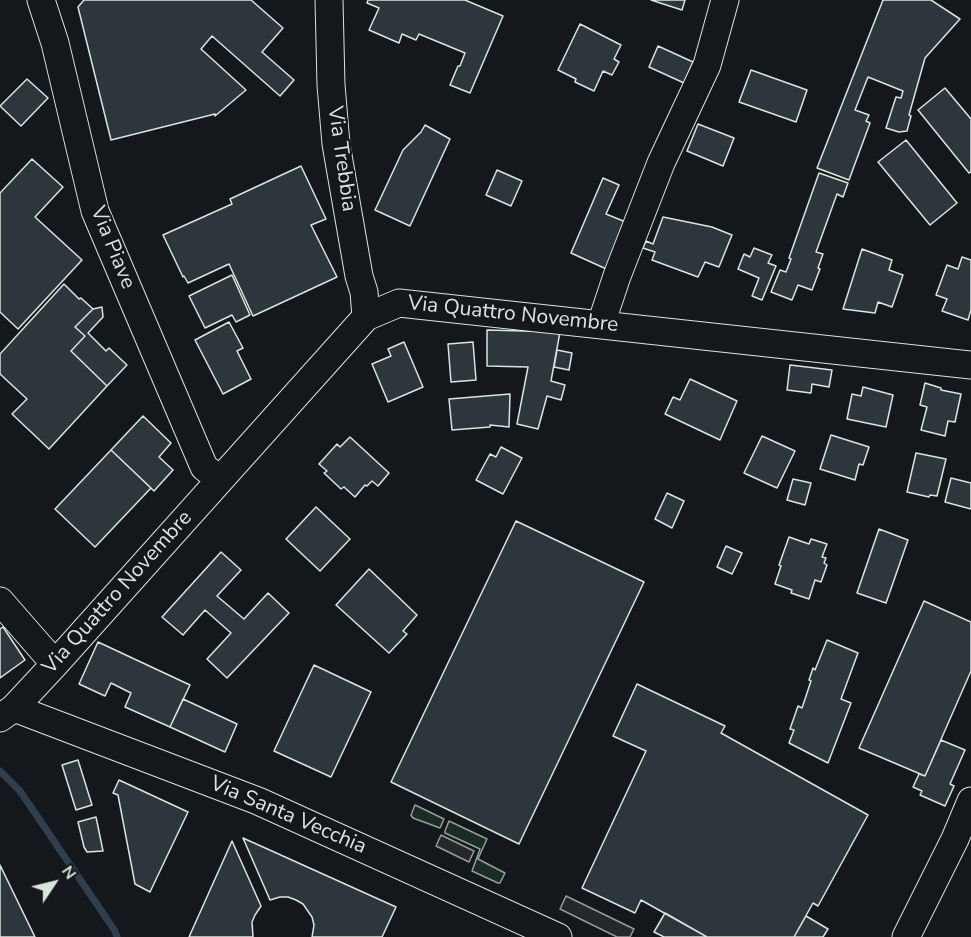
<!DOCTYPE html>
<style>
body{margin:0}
#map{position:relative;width:971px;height:937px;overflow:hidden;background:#14181c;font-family:"Nunito Sans",sans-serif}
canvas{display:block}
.north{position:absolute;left:24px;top:853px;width:60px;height:60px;-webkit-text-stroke:4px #14181c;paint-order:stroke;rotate:55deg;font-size:16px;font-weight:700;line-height:24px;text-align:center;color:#d8e6dc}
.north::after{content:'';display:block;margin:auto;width:21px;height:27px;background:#d8e6dc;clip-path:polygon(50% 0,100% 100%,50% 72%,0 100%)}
</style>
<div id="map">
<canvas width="971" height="937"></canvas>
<div class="north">N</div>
</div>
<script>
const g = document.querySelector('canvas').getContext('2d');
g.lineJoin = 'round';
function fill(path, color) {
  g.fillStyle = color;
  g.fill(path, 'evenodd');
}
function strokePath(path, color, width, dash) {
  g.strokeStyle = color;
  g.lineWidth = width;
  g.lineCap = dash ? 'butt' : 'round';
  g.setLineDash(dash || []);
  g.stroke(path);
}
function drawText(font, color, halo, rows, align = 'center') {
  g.font = font + ' "Nunito Sans",sans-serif';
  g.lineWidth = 4.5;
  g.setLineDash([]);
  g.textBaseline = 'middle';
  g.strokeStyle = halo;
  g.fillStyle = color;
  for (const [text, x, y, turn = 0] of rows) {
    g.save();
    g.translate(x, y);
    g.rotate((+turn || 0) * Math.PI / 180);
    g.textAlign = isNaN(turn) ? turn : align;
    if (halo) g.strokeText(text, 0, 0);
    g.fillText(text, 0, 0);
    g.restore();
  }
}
const green = new Path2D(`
 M 415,805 L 444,819 L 440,828 L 413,818 L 411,815 Z
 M 449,821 L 487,839 L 478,859 L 505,873 L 500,883 L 498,883 L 472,871 L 480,849 L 445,833 L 445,831 Z`);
const parking = new Path2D(`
 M 441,835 L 474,851 L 469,862 L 436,846 Z
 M 566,896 L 634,929 L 630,937 L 617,937 L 560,909 Z`);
const stream = new Path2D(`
 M 0,771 L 20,791 L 115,931 L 117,937`);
const building = new Path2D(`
 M 84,0 L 251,0 L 283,28 L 262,52 L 294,80 L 280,96 L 212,36 L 201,49 L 246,90 L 215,116 L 215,114 L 111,140 L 78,7 Z
 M 368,0 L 465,0 L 503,16 L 470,93 L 450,85 L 458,66 L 460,66 L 465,53 L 419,34 L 416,40 L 402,34 L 399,43 L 369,30 L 379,8 L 367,3 Z
 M 651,0 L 685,0 L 682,10 Z
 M 883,0 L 931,0 L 960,19 L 925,58 L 909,115 L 911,116 L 907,131 L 899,132 L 886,128 L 896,97 L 901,98 L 903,91 L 868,77 L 855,110 L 869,115 L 866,121 L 870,123 L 849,180 L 817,168 Z
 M 580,24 L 621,45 L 614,59 L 619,62 L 612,75 L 603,71 L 594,91 L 575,82 L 576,79 L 558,70 Z
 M 658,46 L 693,62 L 684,83 L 649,67 Z
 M 751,70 L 807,90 L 796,122 L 739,102 Z
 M 27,79 L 48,98 L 21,126 L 0,106 Z
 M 945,88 L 971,119 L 971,172 L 969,173 L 918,110 Z
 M 698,124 L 734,138 L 723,166 L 687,151 Z
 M 425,125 L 450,139 L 410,226 L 375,210 L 403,150 L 421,132 Z
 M 906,140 L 957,203 L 930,225 L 878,162 Z
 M 32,159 L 63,187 L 35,217 L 82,260 L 18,329 L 0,312 L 0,193 Z
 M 301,166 L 326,219 L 311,225 L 337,277 L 253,316 L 229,264 L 188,283 L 184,276 L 183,277 L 163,235 L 232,204 L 230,199 Z
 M 497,170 L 522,181 L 511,206 L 486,195 Z
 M 819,173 L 848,183 L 843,197 L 837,194 L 816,252 L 823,254 L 818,268 L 820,269 L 812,290 L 798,285 L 792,300 L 771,292 L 780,270 L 786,272 L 791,259 L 789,258 Z
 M 603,178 L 619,185 L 606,214 L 633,225 L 613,272 L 571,253 Z
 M 663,217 L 712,227 L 732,235 L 719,267 L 705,262 L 698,277 L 652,260 L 655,252 L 643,248 L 646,241 L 653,244 Z
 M 754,248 L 772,255 L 768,263 L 776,266 L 762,300 L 752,296 L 759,278 L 738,269 L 744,254 L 750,257 Z
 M 862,249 L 892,260 L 889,270 L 903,275 L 892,307 L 878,302 L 875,313 L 843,309 Z
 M 962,257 L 971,260 L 971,310 L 968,320 L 942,311 L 947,299 L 936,295 L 947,265 L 958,269 Z
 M 232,275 L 250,315 L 236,322 L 232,315 L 205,328 L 189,296 Z
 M 64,284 L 79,299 L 81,298 L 93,309 L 75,327 L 85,336 L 71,351 L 107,386 L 49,449 L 12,414 L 27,399 L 0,374 L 0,354 Z
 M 102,307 L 103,317 L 88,333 L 106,351 L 109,348 L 127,365 L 107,386 L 71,351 L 85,336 L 75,327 L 93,309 Z
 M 229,322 L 243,348 L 237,351 L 251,379 L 223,394 L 195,340 Z
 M 487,330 L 560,332 L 551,381 L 565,385 L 561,400 L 547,396 L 538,429 L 517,424 L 528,367 L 487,366 Z
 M 404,342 L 423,387 L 388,402 L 372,364 L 391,356 L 388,349 Z
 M 473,342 L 476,380 L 451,382 L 448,344 Z
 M 557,350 L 572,353 L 569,370 L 554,367 Z
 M 790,365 L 832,370 L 829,387 L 812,384 L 811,393 L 787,390 Z
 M 690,379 L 737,401 L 720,440 L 665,414 L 673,397 L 680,400 Z
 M 925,383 L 941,388 L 941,390 L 961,394 L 955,422 L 948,421 L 945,436 L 921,430 L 927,407 L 920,405 Z
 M 863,387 L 893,395 L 886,427 L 847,419 L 852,394 L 861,396 Z
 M 510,394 L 509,427 L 490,425 L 490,427 L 452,430 L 449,399 Z
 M 143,416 L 171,443 L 159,457 L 173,470 L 154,491 L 111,450 Z
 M 831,435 L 869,447 L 863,465 L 859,464 L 855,480 L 820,469 Z
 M 762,436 L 795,451 L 777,488 L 744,473 Z
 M 350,437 L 389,473 L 378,486 L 372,481 L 367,486 L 365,485 L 355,497 L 344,487 L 341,489 L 324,473 L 327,471 L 319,464 L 337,444 L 340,447 Z
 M 501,447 L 522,458 L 503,494 L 476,480 L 490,454 L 496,457 Z
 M 111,450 L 151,488 L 95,547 L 55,509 Z
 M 916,453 L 946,459 L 937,496 L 930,495 L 929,497 L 907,492 Z
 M 951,478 L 971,483 L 971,509 L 945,502 Z
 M 793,479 L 811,483 L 805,505 L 787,500 Z
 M 667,493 L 684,501 L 672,528 L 655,519 Z
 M 316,507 L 350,539 L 320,571 L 286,539 Z
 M 516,521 L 644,582 L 519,844 L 391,782 Z
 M 879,529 L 908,540 L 886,603 L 857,593 Z
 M 789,537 L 809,544 L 811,539 L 827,544 L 822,557 L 826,558 L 824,563 L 827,565 L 821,582 L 815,580 L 809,599 L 791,593 L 792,590 L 775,584 L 781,566 L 779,565 Z
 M 726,546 L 742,553 L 732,574 L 717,567 Z
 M 221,552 L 241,570 L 217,596 L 244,619 L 268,593 L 289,613 L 227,678 L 207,659 L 231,633 L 205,610 L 183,635 L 162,617 Z
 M 369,569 L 417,615 L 403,631 L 407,634 L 389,653 L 336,605 Z
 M 924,601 L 971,622 L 971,671 L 925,776 L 859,748 Z
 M 3,627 L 25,660 L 0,678 L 0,629 Z
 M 827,640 L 858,653 L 841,699 L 851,703 L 828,763 L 789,743 L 794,730 L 790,729 L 798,706 L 802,708 L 811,681 L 809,680 L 813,668 L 815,670 Z
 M 98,642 L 190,685 L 170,727 L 125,707 L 131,693 L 111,683 L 105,696 L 79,684 Z
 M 314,665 L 371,692 L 331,777 L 274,751 Z
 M 637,684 L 725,726 L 721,733 L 868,815 L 818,906 L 813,903 L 794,937 L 707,937 L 641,900 L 635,913 L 582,888 L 646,751 L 613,736 Z
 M 183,699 L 237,724 L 225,752 L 170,727 Z
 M 941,740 L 965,750 L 950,784 L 954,786 L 945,806 L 920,795 L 922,791 L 913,787 L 919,774 L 925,776 Z
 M 78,760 L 92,805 L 76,810 L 62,765 Z
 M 119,780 L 188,812 L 150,892 L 135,884 L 118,795 L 113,793 Z
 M 96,817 L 103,851 L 87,852 L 84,847 L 78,822 Z
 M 243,838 L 396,907 L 382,937 L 312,937 L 314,925 L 312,917 L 303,904 L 296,900 L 288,897 L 280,897 L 270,900 Z
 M 232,841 L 261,906 L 255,915 L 252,922 L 253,937 L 189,937 Z
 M 0,865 L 35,937 L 0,937 Z
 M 665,913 L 707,937 L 664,937 L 654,932 Z
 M 806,916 L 828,929 L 823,937 L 794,937 Z`);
const minor = new Path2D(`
 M 41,0 L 55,43 L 95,211 L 204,467 L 220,480
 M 329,0 L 331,85 L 336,144 L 359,276 L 364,292 L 366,317
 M 601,324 L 617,276 L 661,163 L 707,65 L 725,0
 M 0,601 L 55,664
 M 14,708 L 258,801 L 558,937
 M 0,718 L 14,708 L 55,664 L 366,317 L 399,303 L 971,365
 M 906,937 L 955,839 L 971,801`);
const streetNames = [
 ["Via Trebbia",341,159,82],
 ["Via Piave",112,248,68],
 ["Via Quattro Novembre",513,315,6],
 ["Via Quattro Novembre",118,593,-48],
 ["Via Santa Vecchia",288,816,23]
];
fill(green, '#1a2d24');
strokePath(green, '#939e99', 1.5);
fill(parking, '#24282b');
strokePath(parking, '#939e99', 1.5);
strokePath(stream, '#2f3f4d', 7);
fill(building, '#2c363c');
strokePath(building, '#d8e6dc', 1.5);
strokePath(minor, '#d8e6dc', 29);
strokePath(minor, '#14181c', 27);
drawText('21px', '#d8e6dc', '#14181c', streetNames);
</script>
